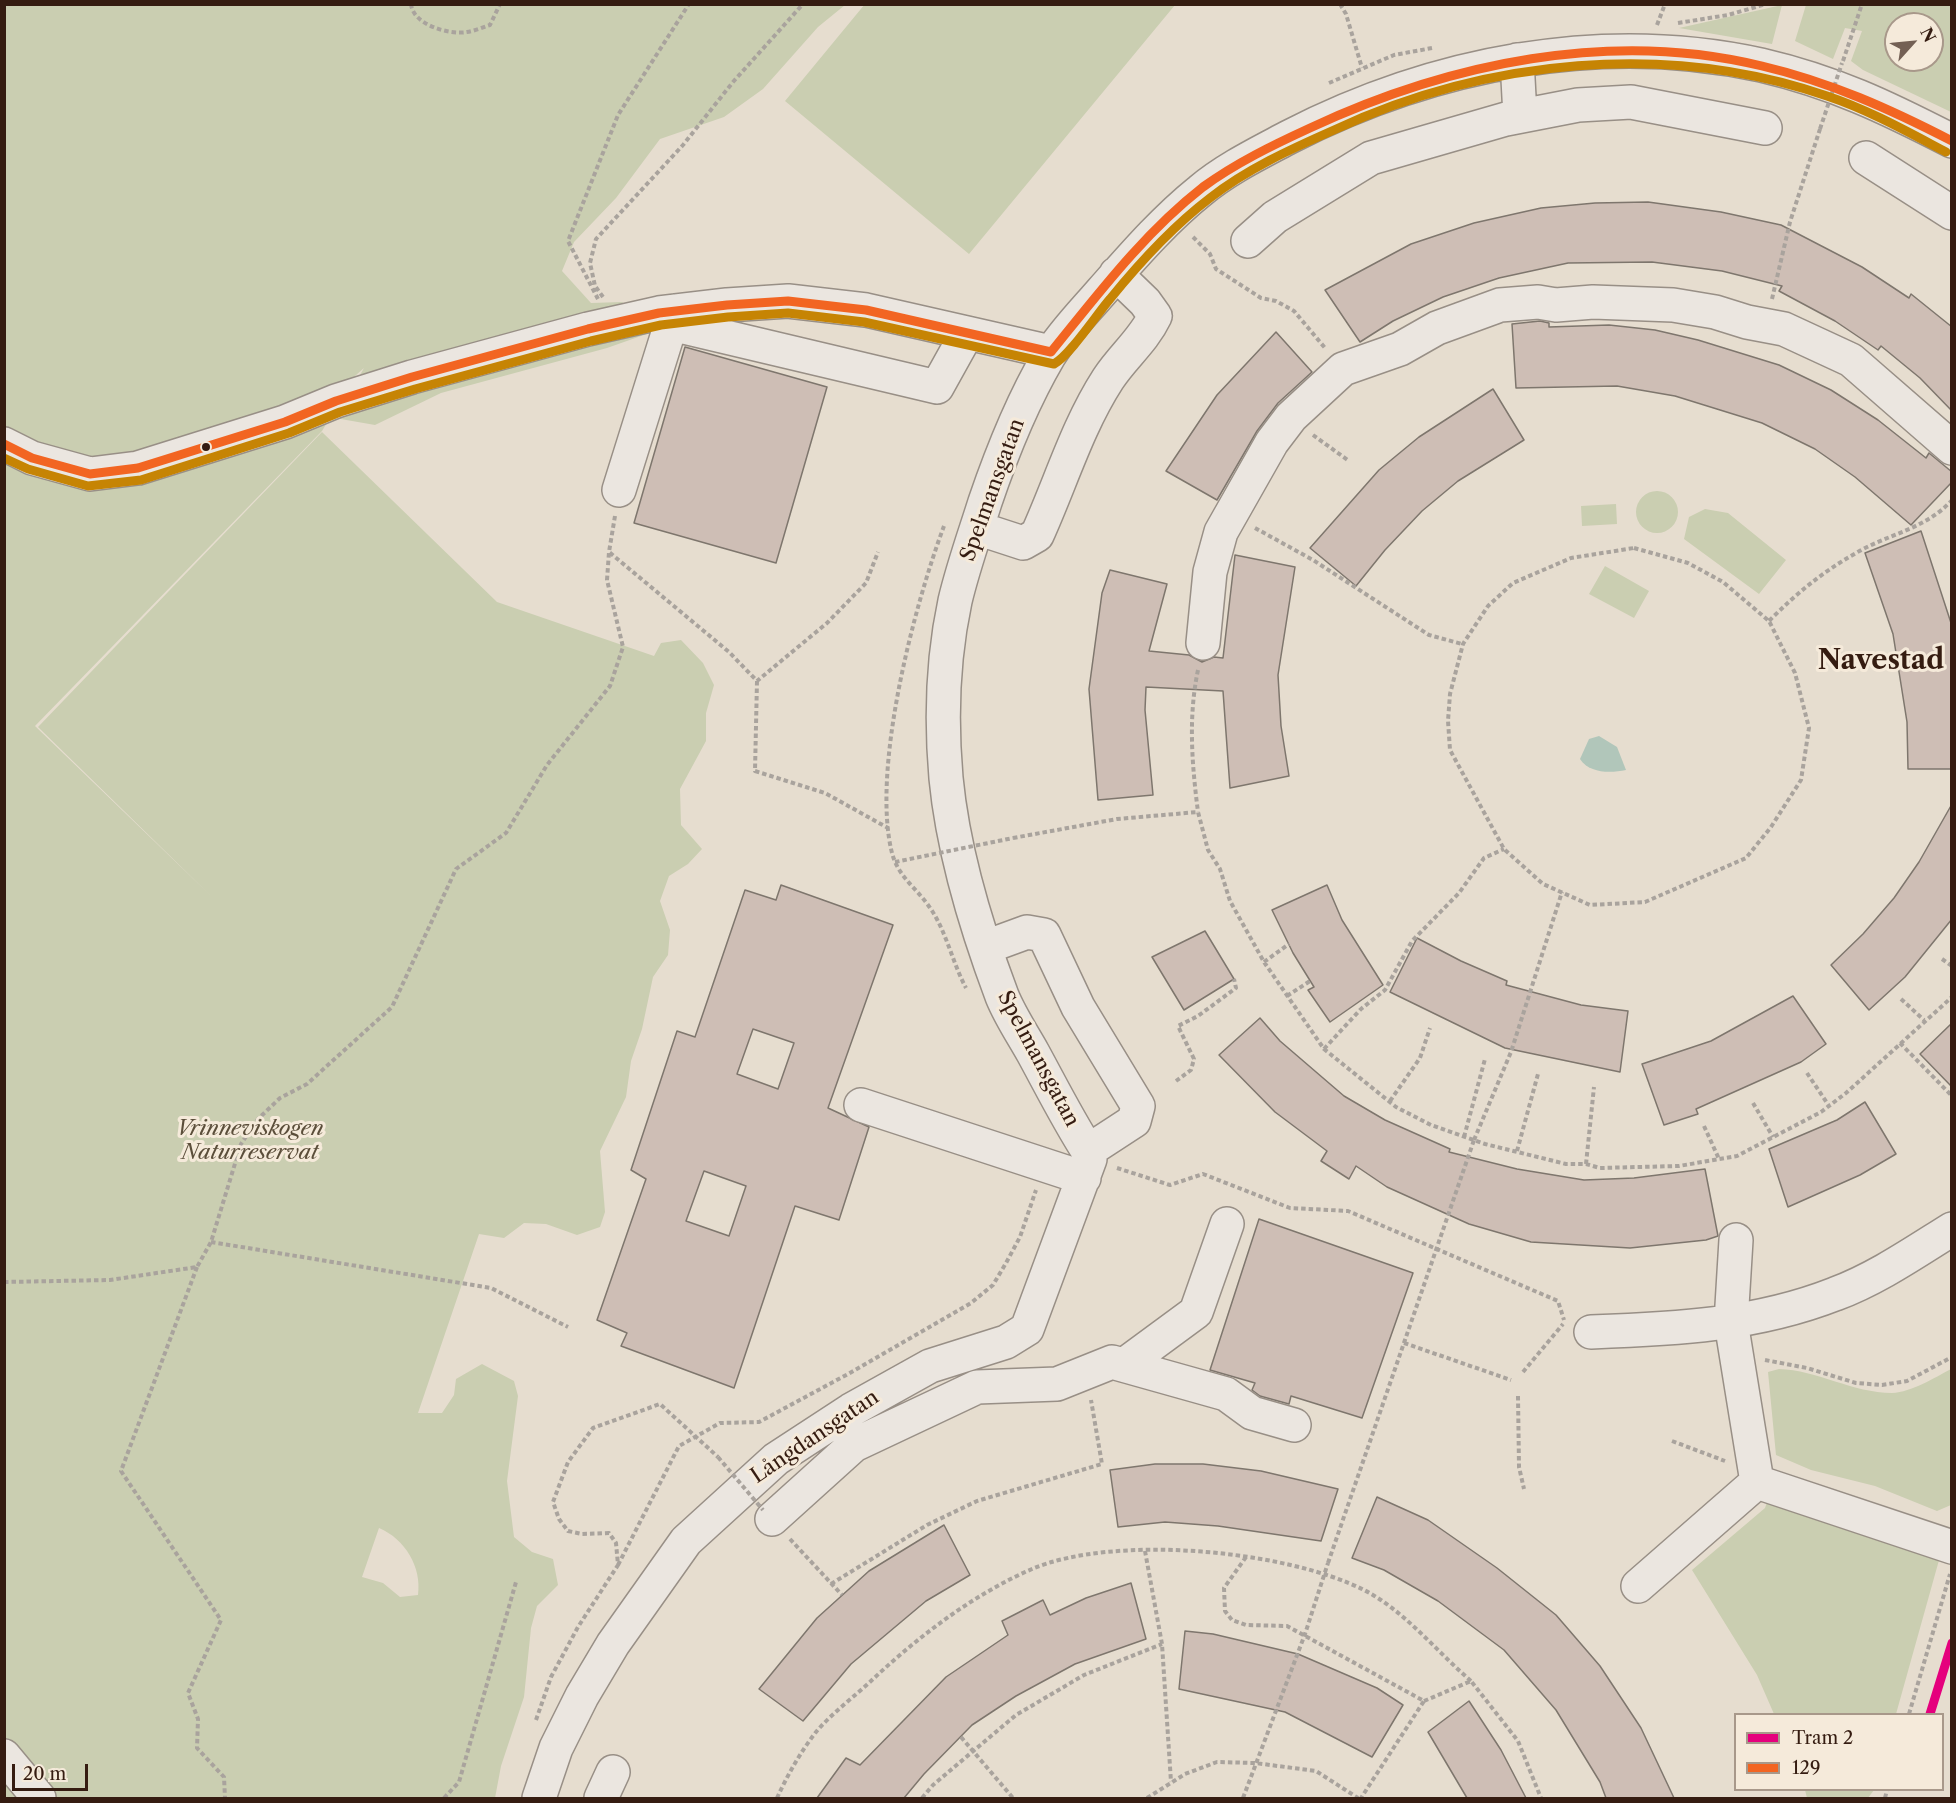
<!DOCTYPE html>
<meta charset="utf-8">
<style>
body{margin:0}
#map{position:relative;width:1956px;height:1803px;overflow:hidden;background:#e6ddcf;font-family:"Libre Caslon Text",serif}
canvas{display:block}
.frame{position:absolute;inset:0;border:6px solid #351c11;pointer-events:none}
.legend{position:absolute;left:1734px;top:1713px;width:210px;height:78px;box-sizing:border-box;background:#f5eada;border:2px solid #a8988a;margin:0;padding:8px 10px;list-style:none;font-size:18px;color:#351c11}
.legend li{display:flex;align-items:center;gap:12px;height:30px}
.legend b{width:30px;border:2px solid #a8988a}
.north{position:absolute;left:1884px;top:12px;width:60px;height:60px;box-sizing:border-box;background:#f5eada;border:2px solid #a8988a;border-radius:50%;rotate:63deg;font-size:16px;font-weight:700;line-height:24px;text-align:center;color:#351c11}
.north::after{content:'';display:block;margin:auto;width:21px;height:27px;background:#736054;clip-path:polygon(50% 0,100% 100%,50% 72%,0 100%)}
.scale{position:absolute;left:12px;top:1764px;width:76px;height:27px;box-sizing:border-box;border:3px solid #351c11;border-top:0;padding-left:8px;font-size:18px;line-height:21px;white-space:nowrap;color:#351c11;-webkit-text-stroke:4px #f5eada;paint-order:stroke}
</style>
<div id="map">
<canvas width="1956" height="1803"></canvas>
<div class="frame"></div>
<ul class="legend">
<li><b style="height:8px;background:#e5007d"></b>Tram 2</li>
<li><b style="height:8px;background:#f26522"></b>129</li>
</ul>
<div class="north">N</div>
<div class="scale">20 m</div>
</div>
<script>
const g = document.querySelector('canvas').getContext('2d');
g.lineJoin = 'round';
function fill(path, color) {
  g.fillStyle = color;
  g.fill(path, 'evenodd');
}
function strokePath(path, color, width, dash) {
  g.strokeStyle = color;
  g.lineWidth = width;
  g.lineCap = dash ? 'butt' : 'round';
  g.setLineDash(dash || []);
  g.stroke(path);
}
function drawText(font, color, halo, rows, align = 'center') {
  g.font = font + ' "Libre Caslon Text",serif';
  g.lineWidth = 6;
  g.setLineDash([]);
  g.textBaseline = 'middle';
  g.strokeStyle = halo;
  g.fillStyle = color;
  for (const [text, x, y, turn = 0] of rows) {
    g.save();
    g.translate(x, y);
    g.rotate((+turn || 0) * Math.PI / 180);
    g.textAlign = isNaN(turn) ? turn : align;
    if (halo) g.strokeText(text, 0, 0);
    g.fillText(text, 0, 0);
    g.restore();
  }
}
const green = new Path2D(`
 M 865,4 L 1175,4 L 1175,5 L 969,254 L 785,101 Z
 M 5,5 L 845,5 L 818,27 L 763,89 L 724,117 L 660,139 L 616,198 L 574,242 L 562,271 L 591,303 L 622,302 L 658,330 L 607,348 L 441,393 L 375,425 L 335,418 L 364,368 L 355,376 L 322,431 L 35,726 L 211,896 L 38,727 L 322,432 L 497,602 L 654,656 L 661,643 L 681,640 L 703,663 L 714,685 L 706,713 L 706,741 L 680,789 L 681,825 L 702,849 L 688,864 L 669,876 L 660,901 L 670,930 L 668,955 L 653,977 L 642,1029 L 631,1061 L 626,1097 L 600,1151 L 605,1212 L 600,1227 L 577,1235 L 546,1224 L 524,1223 L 504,1238 L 479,1234 L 418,1413 L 442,1413 L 454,1395 L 456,1379 L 482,1364 L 514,1381 L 518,1396 L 507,1481 L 514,1537 L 532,1552 L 553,1559 L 558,1585 L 537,1606 L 531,1628 L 524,1697 L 501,1766 L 495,1798 L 5,1798 ZM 379,1528 C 405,1539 422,1567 418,1595 L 400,1597 L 383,1583 L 362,1577 Z
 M 1782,5 L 1772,44 L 1679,28 Z
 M 1806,5 L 1951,5 L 1951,112 L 1863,70 L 1851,61 L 1862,31 L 1845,28 L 1833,59 L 1795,41 ZM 1896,24 L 1932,24 L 1932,60 L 1896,60 Z
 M1636 512a21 21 0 1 1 42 0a21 21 0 1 1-42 0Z
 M 1616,504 L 1617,524 L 1582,526 L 1581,506 Z
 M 1705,509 L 1728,513 L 1786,560 L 1759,594 L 1684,539 L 1689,517 Z
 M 1605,566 L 1649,591 L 1634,618 L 1589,594 Z
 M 1779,1369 C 1817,1370 1853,1393 1892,1393 C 1912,1392 1934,1378 1951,1369 L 1951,1505 L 1937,1511 L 1875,1486 L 1811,1470 L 1776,1455 L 1768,1372 Z
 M 1769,1496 L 1941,1553 L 1896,1714 L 1774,1714 L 1757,1675 L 1692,1570 L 1765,1508 Z
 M 1805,1790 L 1874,1790 L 1868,1798 L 1807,1798 Z`);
const water = new Path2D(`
 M 1599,736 L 1617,747 L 1626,770 C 1611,773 1590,774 1580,759 L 1589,739 Z`);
const building = new Path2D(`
 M 1648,202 L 1721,212 L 1781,225 L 1862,267 L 1909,298 L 1911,294 L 1952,327 L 1952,411 L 1920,378 L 1881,346 L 1878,350 L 1835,321 L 1779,291 L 1782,286 L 1722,271 L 1652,262 L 1568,263 L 1499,278 L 1443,297 L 1393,321 L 1360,342 L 1325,290 L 1411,244 L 1474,223 L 1541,208 L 1595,203 Z
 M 1540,321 L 1549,323 L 1549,327 L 1609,325 L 1655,330 L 1698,340 L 1779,365 L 1831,390 L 1878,420 L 1926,458 L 1929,453 L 1952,472 L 1952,482 L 1911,525 L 1855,477 L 1815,449 L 1762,423 L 1675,396 L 1617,386 L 1516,388 L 1512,324 Z
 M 1276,332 L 1312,372 L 1278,403 L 1257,431 L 1217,500 L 1166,471 L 1217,395 Z
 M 685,347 L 827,387 L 776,563 L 634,523 Z
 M 1493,389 L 1524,440 L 1458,481 L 1422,511 L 1385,550 L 1356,586 L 1310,548 L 1379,470 L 1419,437 Z
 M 1921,531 L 1952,626 L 1952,769 L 1908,769 L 1907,722 L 1893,634 L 1865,553 Z
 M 1235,555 L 1295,567 L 1278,675 L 1281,726 L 1289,776 L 1230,788 L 1223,691 L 1146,687 L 1145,710 L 1153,795 L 1098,800 L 1089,689 L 1102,593 L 1110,570 L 1167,584 L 1149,651 L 1189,655 L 1202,662 L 1214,657 L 1223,658 Z
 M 1952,804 L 1952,919 L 1905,977 L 1869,1010 L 1831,965 L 1863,934 L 1894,898 L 1919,862 Z
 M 781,885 L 893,925 L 828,1108 L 869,1127 L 839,1220 L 795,1206 L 734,1388 L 621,1346 L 627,1333 L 597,1320 L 646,1179 L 631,1170 L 677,1031 L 695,1037 L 745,890 L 776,900 ZM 753,1029 L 794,1043 L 778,1089 L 737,1074 ZM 704,1171 L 746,1186 L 729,1236 L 686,1221 Z
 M 1327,885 L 1342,920 L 1383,985 L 1330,1022 L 1308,990 L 1314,987 L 1293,953 L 1272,910 Z
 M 1205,931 L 1234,979 L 1184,1010 L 1152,957 Z
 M 1417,938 L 1461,961 L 1507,981 L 1506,985 L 1581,1005 L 1628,1011 L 1620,1072 L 1505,1048 L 1390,992 Z
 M 1793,996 L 1826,1044 L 1801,1062 L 1696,1109 L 1698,1114 L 1664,1125 L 1642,1064 L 1711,1041 Z
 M 1260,1018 L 1280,1041 L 1344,1096 L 1385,1120 L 1450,1149 L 1449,1152 L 1517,1169 L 1584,1180 L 1634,1178 L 1705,1169 L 1718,1236 L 1706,1240 L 1630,1248 L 1531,1242 L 1469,1224 L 1387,1187 L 1356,1166 L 1349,1179 L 1321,1161 L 1327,1151 L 1275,1112 L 1219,1055 Z
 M 1952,1023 L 1952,1087 L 1920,1054 Z
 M 1865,1102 L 1896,1154 L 1860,1175 L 1788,1207 L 1769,1149 L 1837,1120 Z
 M 1259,1219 L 1413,1273 L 1362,1418 L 1291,1396 L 1289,1404 L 1260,1396 L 1252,1390 L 1255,1383 L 1210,1370 Z
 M 1155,1464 L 1203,1464 L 1261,1471 L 1338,1489 L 1321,1541 L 1218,1526 L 1165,1522 L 1118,1527 L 1110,1470 Z
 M 1377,1497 L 1428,1520 L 1497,1568 L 1556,1615 L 1600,1666 L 1641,1728 L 1674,1798 L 1606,1798 L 1600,1782 L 1556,1710 L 1504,1650 L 1438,1601 L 1384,1570 L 1352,1558 Z
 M 944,1525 L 970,1575 L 926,1601 L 851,1664 L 803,1721 L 759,1689 L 817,1618 L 869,1571 Z
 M 1131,1583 L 1146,1639 L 1075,1664 L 1016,1696 L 972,1725 L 924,1774 L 904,1798 L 817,1798 L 846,1758 L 860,1765 L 946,1677 L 1008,1635 L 1002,1621 L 1043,1600 L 1050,1615 L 1086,1598 Z
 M 1185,1631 L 1213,1634 L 1298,1654 L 1377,1688 L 1403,1705 L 1372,1757 L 1285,1712 L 1179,1689 Z
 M 1469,1701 L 1501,1750 L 1526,1798 L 1467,1798 L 1428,1732 Z`);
const path = new Path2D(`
 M 411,4 C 413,25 449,35 467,32 C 475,31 483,27 490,25 L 500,4
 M 1340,4 L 1346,14 L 1362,68
 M 1678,23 L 1728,15 L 1766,4
 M 1657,25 L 1665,4
 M 1843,61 L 1862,4
 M 1329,83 L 1394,55 L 1432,48
 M 1193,237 L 1210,254 L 1216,269 L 1261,298 L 1276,301 L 1294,311 L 1325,348
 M 603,297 L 595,286 L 590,263 L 596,239 L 683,145 L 733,82 L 803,4
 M 598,299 L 568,241 L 618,115 L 689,4
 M 1772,299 L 1790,222 L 1820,129
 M 1313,435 L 1349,461
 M 615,516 L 609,552 L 729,652 L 757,681 L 827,623 L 866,583 L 878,552
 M 944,526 C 914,606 871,770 892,853 C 898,876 915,887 928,905 C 946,929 952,962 966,988
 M 1255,528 L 1313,560 L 1429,635 L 1462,644
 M 1634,548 L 1688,563 L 1723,582 L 1769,621 L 1795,673 L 1809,728 L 1801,780 L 1771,827 L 1746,858 L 1645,902 L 1590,905 L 1543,884 L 1504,849 L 1450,750 L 1448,721 L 1450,694 L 1463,644 L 1488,606 L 1513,583 L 1571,558 Z
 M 1769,621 C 1797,593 1821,573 1856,553 C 1888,534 1926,529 1952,500
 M 1198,670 C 1188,717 1192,765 1198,812
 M 757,681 L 755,771 L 825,793 L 888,828
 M 1013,838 L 1117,819 L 1198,812 L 1208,850 L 1220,869 L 1230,901 L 1264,962 L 1324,1049 L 1396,1107 L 1431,1125 L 1485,1144 L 1566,1164 L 1586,1164 L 1600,1168 L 1679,1166 L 1737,1156 L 1821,1112 L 1846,1093 L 1952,997
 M 1942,959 L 1952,966
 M 1264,962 L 1289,944
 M 1287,996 L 1310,981
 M 1901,999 L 1924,1020
 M 1900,1043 L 1952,1096
 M 1324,1049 L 1361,1009 L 1385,990 L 1412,941 L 1459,893 L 1484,858 L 1504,849
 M 1807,1073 L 1829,1106
 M 1176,1081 L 1191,1070 L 1194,1059 L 1178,1026 L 1198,1016 L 1236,988 L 1234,979
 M 1390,1101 L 1420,1058 L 1430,1028
 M 1753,1103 L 1773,1137
 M 1704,1126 L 1719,1159
 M 1464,1137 L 1485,1059
 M 1474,1140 L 1511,1052 L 1562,892
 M 1517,1151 L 1538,1074
 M 1586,1164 L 1594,1087
 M 1117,1168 L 1170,1185 L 1203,1174 L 1290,1208 L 1348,1211 L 1558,1301 L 1564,1320
 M 211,1242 L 491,1288 L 568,1327
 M 197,1267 L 121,1471 L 221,1620 L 188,1693 L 198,1719 L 197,1748 L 224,1777 L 225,1798
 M 4,1282 L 110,1280 L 197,1267 L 211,1242 L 241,1144 L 258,1119 L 280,1098 L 307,1084 L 392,1007 L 456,869 L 506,833 L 547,765 L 610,686 L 623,647 L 607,580 L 609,552
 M 1404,1343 L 1511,1380
 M 1765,1360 L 1807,1368 L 1856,1383 L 1882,1385 L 1907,1381 L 1952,1357
 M 1523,1372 L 1563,1324
 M 1518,1396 L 1519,1467 L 1524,1489
 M 1672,1441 L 1725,1461
 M 790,1539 L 842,1595
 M 1145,1551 L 1162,1644 L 1171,1782
 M 1246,1557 L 1224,1588 L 1225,1611 L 1232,1620 L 1246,1625 L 1287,1626 L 1424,1701 L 1361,1798
 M 618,1565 L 679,1446 L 720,1423 L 759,1422 L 848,1374 L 971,1303 L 993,1285 L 1006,1263 L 1020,1237 L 1036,1190
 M 831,1584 L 927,1525 L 977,1501 L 1102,1464 L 1091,1400
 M 1424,1701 L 1471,1681 L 1518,1741 L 1541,1798
 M 1909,1714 L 1950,1574
 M 536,1720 L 551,1677 L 578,1627 L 618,1565 L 616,1543 L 609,1533 L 582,1534 L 568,1531 L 559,1519 L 553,1502 L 568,1462 L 593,1428 L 660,1404 L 718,1457
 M 961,1737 L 1013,1798
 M 444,1798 L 459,1782 L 516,1582
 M 777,1798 C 787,1776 801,1751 816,1732 C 832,1713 854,1697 872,1680 C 919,1636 974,1594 1032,1569 C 1114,1534 1285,1550 1364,1590 C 1405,1611 1436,1651 1471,1681
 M 922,1798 L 933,1785 L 1016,1715 L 1084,1675 L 1162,1644
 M 1147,1798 L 1185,1774 L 1217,1762 L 1255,1763 L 1316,1771 L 1358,1798
 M 1243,1798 L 1305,1634 L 1328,1563
 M 1885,1798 L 1887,1790`);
const minor = new Path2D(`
 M 1517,60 L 1520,116
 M 1866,158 L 1952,213
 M 1248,241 L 1275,217 L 1371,158 L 1506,119 L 1578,105 L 1631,102 L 1765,128
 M 671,324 L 937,387 L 967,333
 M 4,444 L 32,458 L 90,474 L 138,468 L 285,422 L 336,401 L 412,377 L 588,329 L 659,313 L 727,305 L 788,301 L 866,310 L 1051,352
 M 619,490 L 675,311
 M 977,528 L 1023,543 L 1037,535 C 1061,482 1077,427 1108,379 C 1123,356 1143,341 1155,316 L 1145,302 L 1116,274
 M 1203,643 L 1210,572 L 1221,532 L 1272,442 L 1291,417 L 1343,369 L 1400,349 L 1437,328 L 1500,305 L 1538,302 L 1556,305 L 1593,302 L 1673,305 L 1715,312 L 1747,322 L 1784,329 L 1851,360 L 1952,448
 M 986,947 L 1027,932 L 1044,935 L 1078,1007 L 1138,1106 L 1134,1121 L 1088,1151
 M 861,1105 L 1084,1178
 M 1591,1332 C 1675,1329 1756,1325 1835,1294 C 1876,1279 1915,1252 1952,1229
 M 1124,1365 L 1196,1312 L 1227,1224
 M 1757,1482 L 1952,1547
 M 772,1519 L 854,1445 L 977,1387 L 1057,1384 L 1112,1362 L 1226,1394 L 1252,1413 L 1294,1425
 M 1638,1586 L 1757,1482 L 1731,1322 L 1736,1240
 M 4,1756 L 39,1798
 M 539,1798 L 556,1748 L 582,1696 L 613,1644 L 686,1541 L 776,1459 L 851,1410 L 930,1366 L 1006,1342 L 1027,1329 L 1090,1159 L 1088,1151 C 1068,1120 1051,1086 1033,1053 C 1023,1035 1010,1016 1002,996 C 976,927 953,851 946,778 C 941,721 943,657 955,601 C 963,567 975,534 985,502 C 1002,452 1022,402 1049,356 C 1063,333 1084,312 1102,291 C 1133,256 1164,220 1200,191 C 1226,169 1259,153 1289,137 C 1433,63 1601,30 1761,65 C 1834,82 1886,107 1952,141
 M 601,1798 L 613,1772`);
const pathBridge = new Path2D(`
 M 1820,129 L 1842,63
 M 895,862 L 1013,838
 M 718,1457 L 763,1510
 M 1328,1563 L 1474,1140`);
const bus1 = new Path2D(`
 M 4,444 L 32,458 L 90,474 L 138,468 L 285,422 L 336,401 L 412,377 L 588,329 L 659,313 L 727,305 L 788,301 L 866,310 L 1051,352 C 1098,294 1144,233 1203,187 C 1236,163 1273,145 1310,128 C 1449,63 1611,29 1762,66 C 1830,82 1890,109 1952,141`);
const bus2 = new Path2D(`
 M 4,458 L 28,469 L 88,486 L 141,480 L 289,433 L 340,412 L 415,389 L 591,341 L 661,325 L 728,317 L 788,313 L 864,322 L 1054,364 C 1070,355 1097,314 1110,299 C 1140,262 1172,227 1210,198 C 1247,169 1291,149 1334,130 C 1486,59 1668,41 1827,96 C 1869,110 1908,132 1946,152`);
const tram1 = new Path2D(`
 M 1930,1714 L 1952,1643`);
const markers = [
 [206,447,5,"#351c11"]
];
const streetNames = [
 ["Spelmansgatan",993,490,-70],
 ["Spelmansgatan",1038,1059,62],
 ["Långdansgatan",815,1437,-34]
];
const parkNames = [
 ["Vrinneviskogen",250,1129],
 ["Naturreservat",250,1153]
];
const districtNames = [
 ["Navestad",1881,661]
];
fill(green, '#caceb1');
fill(water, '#b1c6ba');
fill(building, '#cebeb5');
strokePath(building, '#7e766d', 1.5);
strokePath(minor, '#988f86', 36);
strokePath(path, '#a9a39d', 4, [4.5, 3]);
strokePath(minor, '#ebe6e0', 33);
strokePath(pathBridge, '#a9a39d', 4, [4.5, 3]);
strokePath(bus1, '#f26522', 9);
strokePath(bus2, '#c68404', 9);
strokePath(tram1, '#e5007d', 9);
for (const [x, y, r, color] of markers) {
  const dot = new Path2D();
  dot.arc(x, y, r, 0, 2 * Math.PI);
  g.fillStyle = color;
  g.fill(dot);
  strokePath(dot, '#f5eada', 2);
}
drawText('21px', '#351c11', '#f5eada', streetNames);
drawText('italic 21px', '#5b4e3a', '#f5eada', parkNames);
drawText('bold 27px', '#351c11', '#f5eada', districtNames);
</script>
